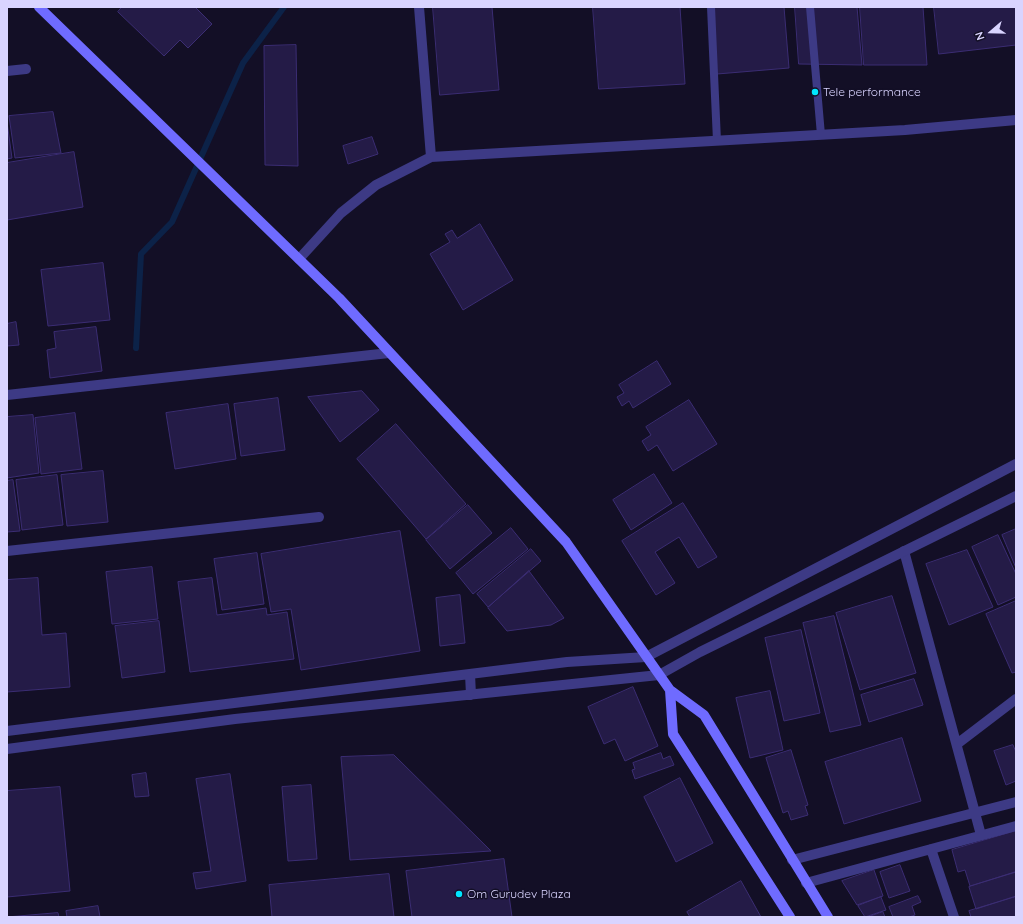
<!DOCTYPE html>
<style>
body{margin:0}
#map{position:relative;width:1023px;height:924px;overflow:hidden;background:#130f26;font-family:Quicksand,sans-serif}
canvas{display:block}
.frame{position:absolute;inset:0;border:8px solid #d9d4ff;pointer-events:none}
.north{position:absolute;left:971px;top:12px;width:40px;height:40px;-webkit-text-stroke:3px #130f26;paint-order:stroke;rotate:250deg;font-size:11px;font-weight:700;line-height:16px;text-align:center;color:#d9d4ff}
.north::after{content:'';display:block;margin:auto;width:14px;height:18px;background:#d9d4ff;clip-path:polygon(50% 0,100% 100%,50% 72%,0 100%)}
</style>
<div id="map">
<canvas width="1023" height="924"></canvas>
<div class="frame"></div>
<div class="north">N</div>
</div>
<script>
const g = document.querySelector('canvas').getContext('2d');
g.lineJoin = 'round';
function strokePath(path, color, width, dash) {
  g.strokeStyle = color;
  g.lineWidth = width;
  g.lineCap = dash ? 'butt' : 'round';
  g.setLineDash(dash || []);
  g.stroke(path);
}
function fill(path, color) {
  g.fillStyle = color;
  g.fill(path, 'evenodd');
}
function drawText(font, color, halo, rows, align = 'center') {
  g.font = font + ' Quicksand,sans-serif';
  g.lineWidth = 3;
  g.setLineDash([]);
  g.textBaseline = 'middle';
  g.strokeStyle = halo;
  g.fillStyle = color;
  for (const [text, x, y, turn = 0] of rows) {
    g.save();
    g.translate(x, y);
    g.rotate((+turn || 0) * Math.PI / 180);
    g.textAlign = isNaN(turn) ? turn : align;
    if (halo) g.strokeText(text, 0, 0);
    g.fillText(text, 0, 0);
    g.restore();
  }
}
const stream = new Path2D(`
 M 136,348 L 141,254 L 172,222 L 243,63 L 284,7`);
const building = new Path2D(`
 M 122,7 L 195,7 L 212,24 L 188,48 L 180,40 L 164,56 L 118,12 Z
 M 433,7 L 492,7 L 499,90 L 440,95 Z
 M 593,7 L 680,7 L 685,84 L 599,89 Z
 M 711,7 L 784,7 L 789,68 L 717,74 Z
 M 795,7 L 857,7 L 862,65 L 799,64 Z
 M 860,7 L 923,7 L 927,65 L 864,65 Z
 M 934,7 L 1016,7 L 1016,45 L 939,54 Z
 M 296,45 L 298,166 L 265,165 L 264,46 Z
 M 53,112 L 61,153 L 15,158 L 9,116 Z
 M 7,122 L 12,158 L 7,159 Z
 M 372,137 L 378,154 L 348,164 L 343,146 Z
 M 74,152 L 83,207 L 7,220 L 7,163 Z
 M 480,224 L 513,280 L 463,310 L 430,254 L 450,242 L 445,234 L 452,230 L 457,238 Z
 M 103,263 L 110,320 L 48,326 L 41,270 Z
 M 16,322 L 19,345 L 7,346 L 7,324 Z
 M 96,327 L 102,371 L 50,378 L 47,350 L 56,348 L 54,332 Z
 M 657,361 L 671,384 L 633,408 L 629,401 L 622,406 L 617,397 L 624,393 L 619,385 Z
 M 362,391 L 379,410 L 340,442 L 308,397 Z
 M 278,398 L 285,450 L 241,456 L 234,404 Z
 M 689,400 L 717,444 L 673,471 L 657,445 L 648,451 L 642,441 L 651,435 L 646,427 Z
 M 228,404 L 236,459 L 175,469 L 166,413 Z
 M 75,413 L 82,469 L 41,474 L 35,418 Z
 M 33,415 L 39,473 L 7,478 L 7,417 Z
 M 396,424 L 466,504 L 426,539 L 357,459 Z
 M 103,471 L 108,522 L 67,526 L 61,475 Z
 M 654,474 L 672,503 L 631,530 L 613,500 Z
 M 57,475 L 63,525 L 22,530 L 16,480 Z
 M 13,480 L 20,531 L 7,532 L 7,481 Z
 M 683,503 L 717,557 L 698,568 L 679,537 L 655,552 L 675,583 L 656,595 L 622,541 Z
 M 468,505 L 492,533 L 450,569 L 426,540 Z
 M 511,528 L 528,549 L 473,594 L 456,573 Z
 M 1016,529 L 1016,568 L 1002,535 Z
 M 400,531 L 420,651 L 301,670 L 291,609 L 271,612 L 261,554 Z
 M 998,535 L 1016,574 L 1016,597 L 998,605 L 972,547 Z
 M 531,549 L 541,561 L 488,607 L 477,594 Z
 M 967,550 L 993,607 L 949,625 L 926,564 Z
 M 257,553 L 264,604 L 222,610 L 214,559 Z
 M 152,567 L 158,619 L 112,624 L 106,572 Z
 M 529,571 L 564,618 L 551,625 L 507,631 L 488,608 Z
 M 38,578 L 42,635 L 66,633 L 70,687 L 7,692 L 7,580 Z
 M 212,578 L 217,615 L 266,608 L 267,615 L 287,612 L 294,659 L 190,672 L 178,582 Z
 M 460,595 L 465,643 L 440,646 L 436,598 Z
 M 892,596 L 916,673 L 860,690 L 836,613 Z
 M 1016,601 L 1016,672 L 1012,673 L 986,614 Z
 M 834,616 L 861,725 L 830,732 L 803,623 Z
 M 159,621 L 165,672 L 122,678 L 115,626 Z
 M 801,630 L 820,713 L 784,721 L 765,638 Z
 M 914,679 L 923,705 L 869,722 L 861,695 Z
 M 633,687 L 658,746 L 625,761 L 615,739 L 604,744 L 588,707 Z
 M 770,691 L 783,750 L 750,758 L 736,698 Z
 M 902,738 L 921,801 L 844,824 L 825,762 Z
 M 1013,745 L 1016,752 L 1016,781 L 1006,785 L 994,751 Z
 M 791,750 L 808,805 L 805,806 L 808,815 L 791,820 L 788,811 L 783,813 L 766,758 Z
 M 661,753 L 663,759 L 670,756 L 674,765 L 635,779 L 632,770 L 635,769 L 633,763 Z
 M 394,755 L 491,851 L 350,860 L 341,757 Z
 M 146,773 L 149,796 L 135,797 L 132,775 Z
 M 230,774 L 246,881 L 196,889 L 193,873 L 211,871 L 196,779 Z
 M 680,778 L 713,843 L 676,862 L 644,797 Z
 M 311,785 L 317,859 L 288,861 L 282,787 Z
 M 60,787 L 70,891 L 7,897 L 7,791 Z
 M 1016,831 L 1016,872 L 970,886 L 965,870 L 958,872 L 952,850 Z
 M 504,859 L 512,917 L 412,917 L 406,871 Z
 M 900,865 L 910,891 L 889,898 L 880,872 Z
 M 874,870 L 883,896 L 857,905 L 842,881 Z
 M 1016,872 L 1016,896 L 976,909 L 969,887 Z
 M 389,874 L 394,917 L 272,917 L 269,885 Z
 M 741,881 L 761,917 L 690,917 L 687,912 Z
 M 918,896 L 921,902 L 912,906 L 915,915 L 909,917 L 893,917 L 889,907 Z
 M 881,897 L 886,910 L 865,917 L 858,906 Z
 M 1016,897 L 1016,917 L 971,917 L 969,911 Z
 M 98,906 L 100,917 L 67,917 L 66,911 Z
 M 883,912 L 885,917 L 868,917 Z
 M 58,913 L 59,917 L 7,917 Z`);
const service = new Path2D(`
 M 711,7 L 717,141
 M 810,7 L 821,135`);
const minor = new Path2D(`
 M 419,7 L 431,157
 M 7,71 L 26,69
 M 299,259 L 341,213 L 376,185 L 431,157 L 905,130 L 1016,120
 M 7,395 L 389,353
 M 7,551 L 319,517
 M 904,551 L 981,835
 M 957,744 L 1016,699
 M 931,849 L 954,917
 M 792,860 L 1016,802
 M 806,883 L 1016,826`);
const tertiary = new Path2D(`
 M 470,674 L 471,695
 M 7,731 L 567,662 L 646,657 L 1016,464
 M 7,749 L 235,719 L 659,675 L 700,652 L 1016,496`);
const secondary = new Path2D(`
 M 39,7 L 339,298 L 566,542 L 670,690 L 704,715 L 828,917
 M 670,690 L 673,734 L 790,917`);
const markers = [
 [815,92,4,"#00e5ff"],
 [459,894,4,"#00e5ff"]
];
const poiNames = [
 ["Tele performance",823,92],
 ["Om Gurudev Plaza",467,894]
];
strokePath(stream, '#0c2248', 6);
fill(building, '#241b47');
strokePath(building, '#3b2d73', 1);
strokePath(service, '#3d3a85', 8);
strokePath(minor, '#3d3a85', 10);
strokePath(tertiary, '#3d3a85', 10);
strokePath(secondary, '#6f6bff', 10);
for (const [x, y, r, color] of markers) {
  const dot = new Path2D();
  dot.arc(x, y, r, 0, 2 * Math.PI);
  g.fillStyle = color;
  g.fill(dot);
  strokePath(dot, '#130f26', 1.5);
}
drawText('12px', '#d9d4ff', '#130f26', poiNames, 'left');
</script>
